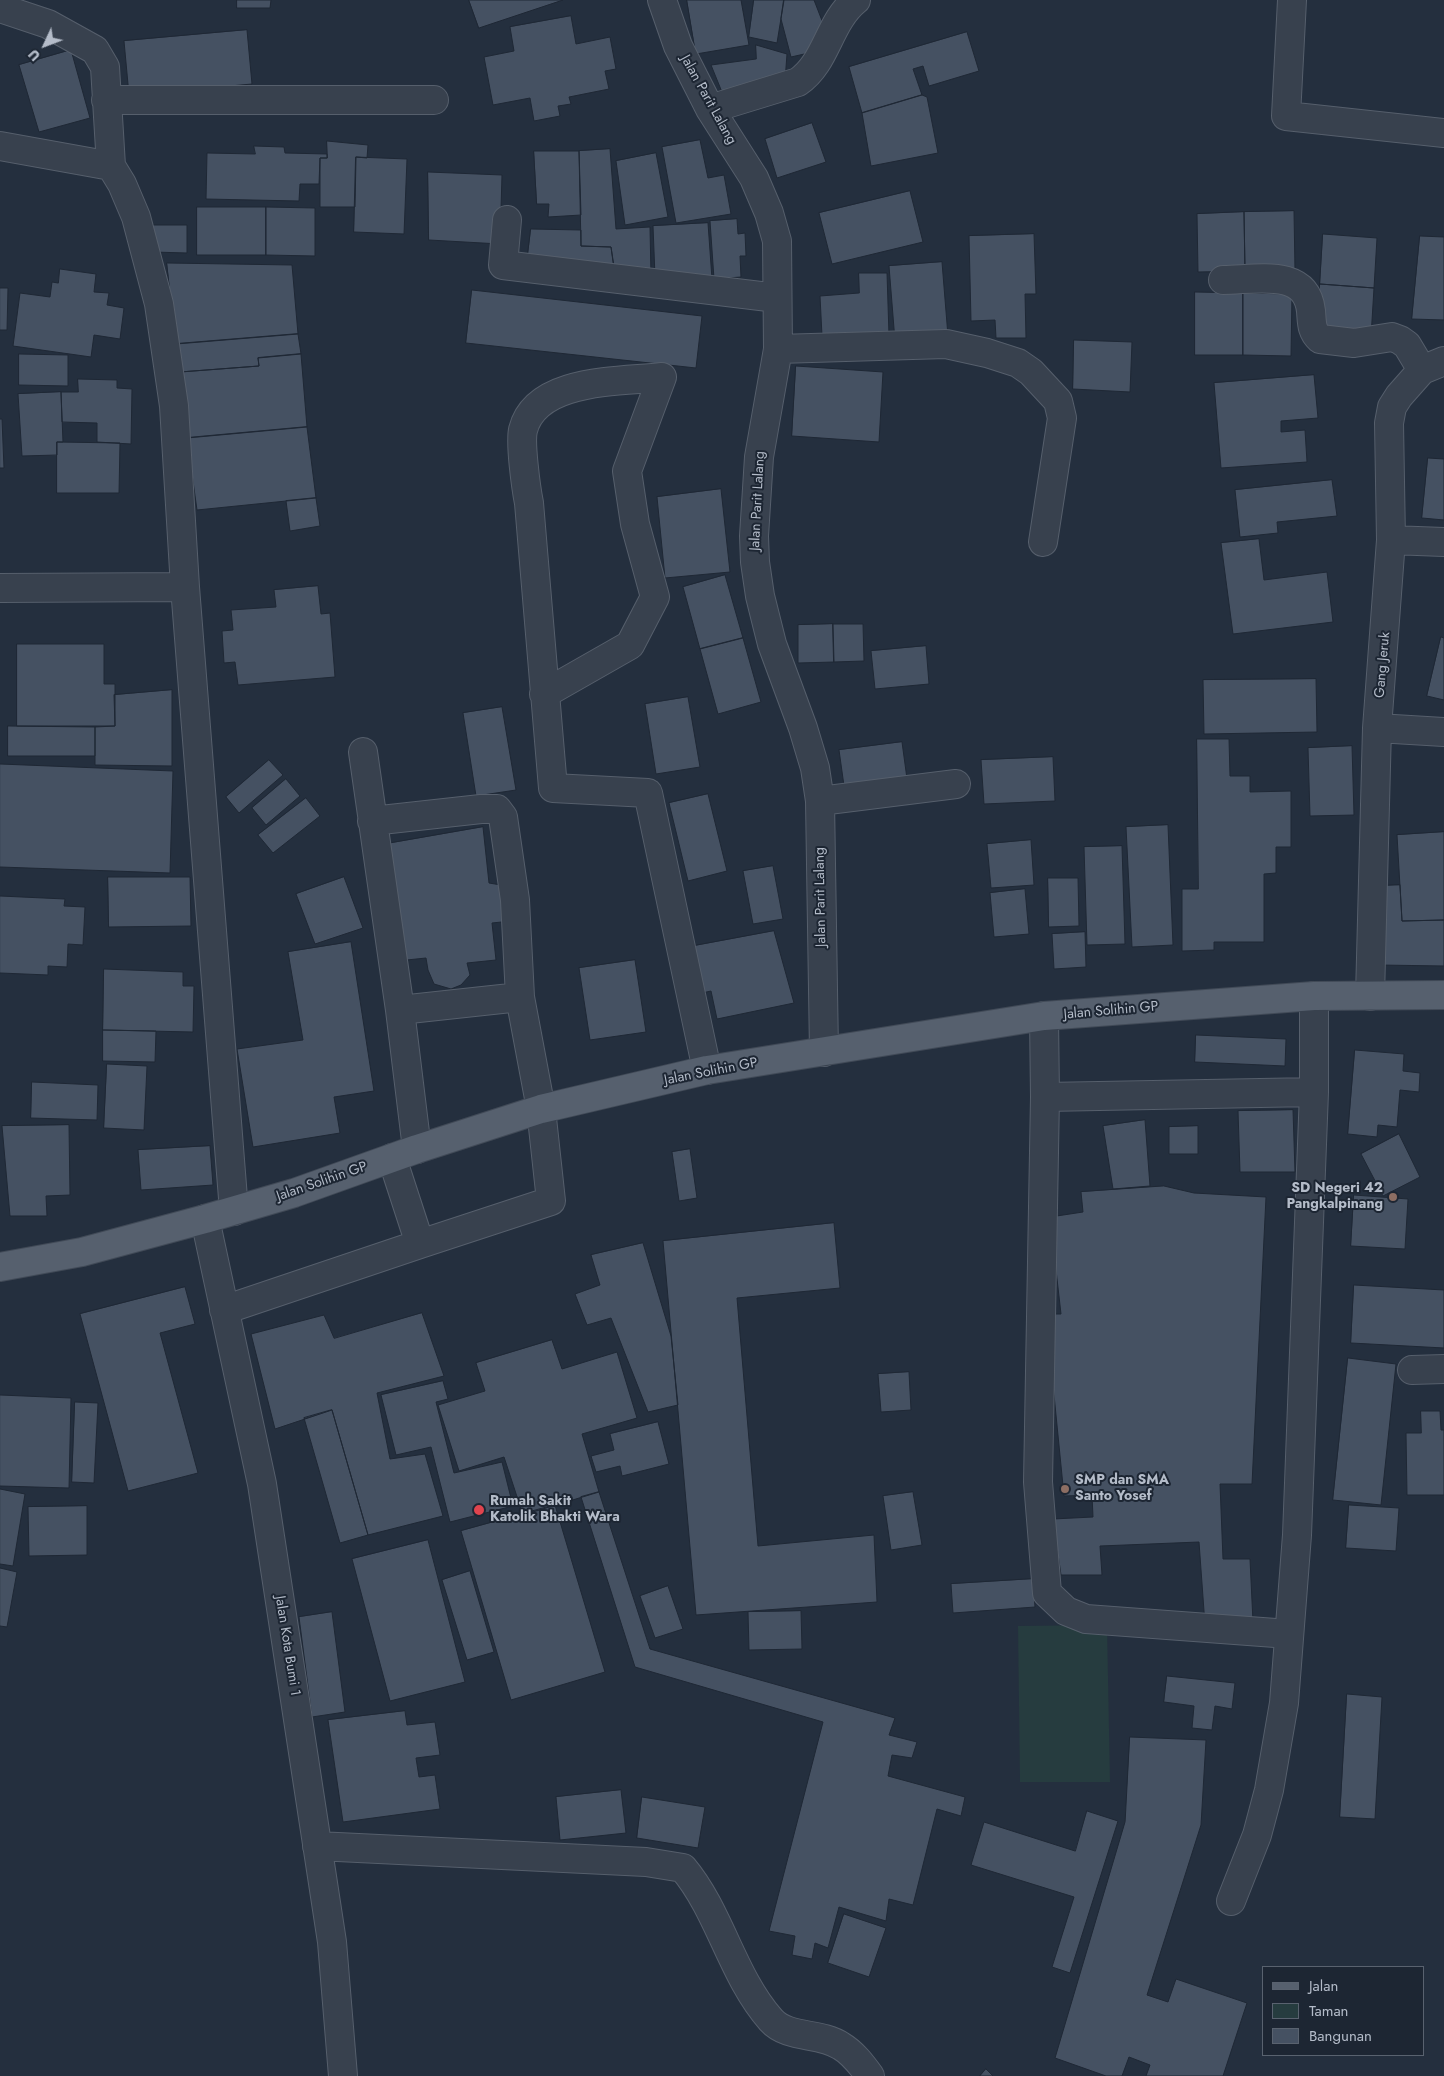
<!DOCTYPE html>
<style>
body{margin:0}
#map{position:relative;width:1444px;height:2076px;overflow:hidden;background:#242f3e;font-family:Jost,sans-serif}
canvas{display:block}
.legend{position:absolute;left:1262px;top:1966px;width:162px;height:90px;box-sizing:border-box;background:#1d2633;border:1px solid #59626f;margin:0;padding:6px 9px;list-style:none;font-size:15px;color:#b4bcc9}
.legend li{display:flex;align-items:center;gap:10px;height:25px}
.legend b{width:25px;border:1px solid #59626f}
.north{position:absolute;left:20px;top:20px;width:50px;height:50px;-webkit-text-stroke:4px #1d2633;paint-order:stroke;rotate:227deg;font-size:14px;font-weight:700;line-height:20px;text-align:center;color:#b4bcc9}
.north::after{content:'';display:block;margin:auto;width:18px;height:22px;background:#b4bcc9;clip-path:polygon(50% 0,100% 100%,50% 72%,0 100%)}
</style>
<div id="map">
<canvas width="1444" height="2076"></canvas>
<ul class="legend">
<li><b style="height:6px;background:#56606e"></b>Jalan</li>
<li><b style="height:14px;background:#263c3f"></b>Taman</li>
<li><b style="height:14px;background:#455162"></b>Bangunan</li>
</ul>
<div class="north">U</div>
</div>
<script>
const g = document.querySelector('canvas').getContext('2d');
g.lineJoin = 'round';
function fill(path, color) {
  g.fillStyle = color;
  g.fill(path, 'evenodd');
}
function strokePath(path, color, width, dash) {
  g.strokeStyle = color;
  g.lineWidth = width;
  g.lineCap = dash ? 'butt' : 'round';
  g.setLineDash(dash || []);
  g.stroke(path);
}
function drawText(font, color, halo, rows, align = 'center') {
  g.font = font + ' Jost,sans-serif';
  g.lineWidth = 4;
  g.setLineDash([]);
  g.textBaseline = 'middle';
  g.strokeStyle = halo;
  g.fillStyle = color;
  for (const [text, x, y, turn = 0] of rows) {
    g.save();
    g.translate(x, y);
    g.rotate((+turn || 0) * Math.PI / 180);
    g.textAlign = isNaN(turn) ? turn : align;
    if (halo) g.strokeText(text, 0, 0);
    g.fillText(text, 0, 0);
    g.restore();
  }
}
const green = new Path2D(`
 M 1107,1625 L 1110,1782 L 1020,1782 L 1018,1626 Z`);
const building = new Path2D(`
 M 237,0 L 271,0 L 270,8 L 237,8 Z
 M 469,0 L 563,0 L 479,28 Z
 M 687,0 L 741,0 L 749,45 L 696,54 Z
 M 754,0 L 784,0 L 777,43 L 749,37 Z
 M 784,0 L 814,0 L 828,36 L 822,50 L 791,57 L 781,19 Z
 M 571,16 L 576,44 L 610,37 L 616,69 L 605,71 L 609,89 L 569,97 L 571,104 L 558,106 L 560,116 L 534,121 L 530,98 L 493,105 L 484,57 L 514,51 L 510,27 Z
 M 247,30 L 252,84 L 129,95 L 124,41 Z
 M 967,32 L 979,71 L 929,86 L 923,66 L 913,69 L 922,95 L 862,113 L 849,67 Z
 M 756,45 L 787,54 L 785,81 L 726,102 L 711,65 L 756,59 Z
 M 71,50 L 90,118 L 39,132 L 19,65 Z
 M 922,95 L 927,97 L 938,153 L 871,166 L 862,113 Z
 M 812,123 L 826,162 L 777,178 L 765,139 Z
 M 700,140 L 708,178 L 724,175 L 731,214 L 676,223 L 662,147 Z
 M 327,141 L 368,145 L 367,158 L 356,157 L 355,207 L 320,207 L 320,158 L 327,158 Z
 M 254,146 L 284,147 L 285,153 L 327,154 L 327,158 L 320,158 L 319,184 L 300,184 L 299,201 L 206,199 L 207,153 L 255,154 Z
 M 610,149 L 616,229 L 650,227 L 651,276 L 615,273 L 611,247 L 581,246 L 579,151 Z
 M 534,151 L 579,151 L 581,215 L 548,217 L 549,204 L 537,204 Z
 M 656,153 L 668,217 L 625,225 L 616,161 Z
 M 356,157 L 407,159 L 404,234 L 354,232 Z
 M 428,172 L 502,175 L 500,244 L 429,240 Z
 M 910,191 L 923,242 L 832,264 L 819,213 Z
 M 197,207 L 266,207 L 266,255 L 197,255 Z
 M 266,207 L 315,208 L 315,256 L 266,255 Z
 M 1294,211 L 1295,270 L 1245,271 L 1244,212 Z
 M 1244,212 L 1245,271 L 1198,272 L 1197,214 Z
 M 737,219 L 738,234 L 745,233 L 746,256 L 740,256 L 741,277 L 714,279 L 710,221 Z
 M 708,223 L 712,279 L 655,277 L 653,226 Z
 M 153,225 L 187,225 L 187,253 L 153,252 Z
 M 531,229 L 581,230 L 581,246 L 611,247 L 614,269 L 527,262 Z
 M 1034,234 L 1036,294 L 1025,294 L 1026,338 L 996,338 L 995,320 L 971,321 L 969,236 Z
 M 1323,234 L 1377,238 L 1374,288 L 1320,284 Z
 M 1420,236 L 1444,237 L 1444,320 L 1412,319 Z
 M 942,262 L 948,336 L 895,341 L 889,266 Z
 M 167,263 L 292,265 L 298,334 L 176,344 Z
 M 60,269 L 96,274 L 94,292 L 109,293 L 107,305 L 124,308 L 120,339 L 94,335 L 91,357 L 13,346 L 20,293 L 50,297 L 52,282 L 58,283 Z
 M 859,273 L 887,273 L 889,335 L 822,336 L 820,296 L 859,293 Z
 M 1320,284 L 1374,288 L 1371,337 L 1317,333 Z
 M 0,288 L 8,288 L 7,330 L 0,330 Z
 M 472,290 L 702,316 L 696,368 L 466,343 Z
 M 1195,292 L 1243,293 L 1243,355 L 1195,355 Z
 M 1243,293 L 1292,294 L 1291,356 L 1243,355 Z
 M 298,334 L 301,354 L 258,358 L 259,366 L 180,372 L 176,344 Z
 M 1074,340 L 1132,342 L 1130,392 L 1073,389 Z
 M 19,354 L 68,355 L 68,386 L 19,385 Z
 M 301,354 L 307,427 L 187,438 L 180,372 L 259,366 L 258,358 Z
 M 796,366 L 883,372 L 879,442 L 792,436 Z
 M 1314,375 L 1318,418 L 1281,421 L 1281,432 L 1305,430 L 1307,462 L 1221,468 L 1214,383 Z
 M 78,379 L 117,380 L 117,388 L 132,389 L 131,444 L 97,442 L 97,423 L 62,422 L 61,392 L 78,392 Z
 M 61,392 L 63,442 L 57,442 L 57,455 L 22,456 L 18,394 Z
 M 0,419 L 2,419 L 4,468 L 0,468 Z
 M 307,427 L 316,498 L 197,510 L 187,438 Z
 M 57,442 L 120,443 L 119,493 L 57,493 Z
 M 1428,458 L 1444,459 L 1444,520 L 1422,518 Z
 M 1332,480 L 1337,516 L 1277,522 L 1278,533 L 1240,537 L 1235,490 Z
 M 721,489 L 730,572 L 665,578 L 657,497 Z
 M 316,498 L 320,526 L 290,531 L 286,501 Z
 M 1259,539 L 1264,580 L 1327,572 L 1333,622 L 1233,634 L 1221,543 Z
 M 725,575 L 743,638 L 700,649 L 683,587 Z
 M 318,586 L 321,614 L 330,613 L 335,677 L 238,685 L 235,662 L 224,663 L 222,631 L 233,630 L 231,610 L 276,607 L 274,590 Z
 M 833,624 L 834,662 L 798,663 L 798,625 Z
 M 833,624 L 863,624 L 864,661 L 834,662 Z
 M 1441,637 L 1444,638 L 1444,700 L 1427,696 Z
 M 743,638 L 761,702 L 718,714 L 700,649 Z
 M 17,644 L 104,644 L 104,684 L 115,684 L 115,726 L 17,726 Z
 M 926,646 L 929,684 L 875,689 L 871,651 Z
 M 1316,679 L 1317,732 L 1204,734 L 1203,680 Z
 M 172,690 L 172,766 L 95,765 L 95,727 L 115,726 L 114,695 Z
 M 688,697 L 700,767 L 656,774 L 645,704 Z
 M 502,707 L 516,790 L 476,796 L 463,713 Z
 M 8,726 L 95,727 L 95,756 L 8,756 Z
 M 1197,739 L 1229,739 L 1230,776 L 1250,776 L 1250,792 L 1291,791 L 1291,847 L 1276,847 L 1276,873 L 1264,874 L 1264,942 L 1214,942 L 1214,950 L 1182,951 L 1182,889 L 1198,889 Z
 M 902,742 L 908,786 L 845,793 L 839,750 Z
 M 1352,746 L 1354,815 L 1310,816 L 1308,748 Z
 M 1053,757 L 1055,801 L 984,804 L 981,760 Z
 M 269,760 L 283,775 L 239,813 L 226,797 Z
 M 0,764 L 173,771 L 170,873 L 0,867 Z
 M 286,779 L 300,796 L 266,825 L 252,808 Z
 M 708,794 L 727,871 L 688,881 L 669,803 Z
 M 306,798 L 320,816 L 273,853 L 258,835 Z
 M 1168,825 L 1173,945 L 1132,947 L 1126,827 Z
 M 483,827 L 489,883 L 507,886 L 511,921 L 492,923 L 496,960 L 467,963 L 470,975 L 461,985 L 451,989 L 434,984 L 428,970 L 426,958 L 397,961 L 380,845 Z
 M 1444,832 L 1444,920 L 1402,921 L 1397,835 Z
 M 1031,840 L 1034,885 L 991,888 L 987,844 Z
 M 1122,846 L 1125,944 L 1087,945 L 1084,847 Z
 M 773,866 L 783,919 L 753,924 L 743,871 Z
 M 108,877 L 190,877 L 191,926 L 109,927 Z
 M 344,877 L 363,928 L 315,944 L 296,894 Z
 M 1048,878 L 1078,878 L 1079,926 L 1049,927 Z
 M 1400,885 L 1402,921 L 1444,920 L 1444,966 L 1379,965 L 1378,886 Z
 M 1025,889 L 1029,934 L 994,937 L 990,893 Z
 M 0,896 L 65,899 L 64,906 L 85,907 L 83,945 L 68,944 L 67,967 L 48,966 L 48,975 L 0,973 Z
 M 774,931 L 794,1003 L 717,1019 L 711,991 L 693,995 L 683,948 Z
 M 1085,932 L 1086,967 L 1054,969 L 1052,934 Z
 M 351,942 L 374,1091 L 334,1097 L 340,1133 L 253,1147 L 237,1049 L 303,1040 L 288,952 Z
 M 635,960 L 646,1032 L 590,1040 L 579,968 Z
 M 104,969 L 183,972 L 183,986 L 194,986 L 193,1032 L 103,1030 Z
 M 103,1030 L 156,1031 L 155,1062 L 103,1061 Z
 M 1196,1035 L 1286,1039 L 1285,1066 L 1195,1062 Z
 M 1355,1050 L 1404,1054 L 1403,1071 L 1420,1073 L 1419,1092 L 1400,1090 L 1397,1127 L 1378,1125 L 1377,1137 L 1348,1134 Z
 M 107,1064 L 147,1066 L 144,1130 L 104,1128 Z
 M 32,1082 L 98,1085 L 97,1120 L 31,1118 Z
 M 1293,1110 L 1295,1172 L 1240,1172 L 1238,1111 Z
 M 1145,1120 L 1150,1186 L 1113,1189 L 1103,1126 Z
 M 69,1125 L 70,1195 L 46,1196 L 47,1216 L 10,1216 L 2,1126 Z
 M 1198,1126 L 1198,1154 L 1169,1154 L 1169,1127 Z
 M 1399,1134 L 1420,1177 L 1383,1196 L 1361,1154 Z
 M 210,1146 L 213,1185 L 141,1190 L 138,1150 Z
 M 690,1149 L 697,1198 L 679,1201 L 672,1152 Z
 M 1164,1186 L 1194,1193 L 1266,1197 L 1252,1484 L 1220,1484 L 1223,1559 L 1250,1559 L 1253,1622 L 1205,1625 L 1199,1542 L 1100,1546 L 1102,1575 L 1061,1575 L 1053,1519 L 1093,1517 L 1092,1495 L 1064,1496 L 1046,1314 L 1061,1314 L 1050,1217 L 1083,1212 L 1081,1192 Z
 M 1354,1195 L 1408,1199 L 1405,1249 L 1351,1246 Z
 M 834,1223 L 840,1288 L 737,1298 L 758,1546 L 874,1535 L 877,1602 L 696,1615 L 663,1241 Z
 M 643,1243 L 671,1336 L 678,1405 L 648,1412 L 611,1318 L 587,1325 L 575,1294 L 600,1285 L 591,1255 Z
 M 1354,1285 L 1444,1290 L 1444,1348 L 1351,1343 Z
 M 185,1287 L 195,1324 L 160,1333 L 198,1473 L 128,1491 L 80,1314 Z
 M 422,1313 L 444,1376 L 377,1393 L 390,1459 L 425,1454 L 443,1516 L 368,1535 L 332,1410 L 275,1429 L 251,1334 L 324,1315 L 334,1338 Z
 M 552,1340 L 562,1369 L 617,1352 L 637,1418 L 582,1434 L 599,1492 L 523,1515 L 504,1457 L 459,1471 L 438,1405 L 485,1391 L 476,1363 Z
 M 1348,1358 L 1396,1364 L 1381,1505 L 1333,1500 Z
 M 909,1372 L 911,1410 L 881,1412 L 878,1374 Z
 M 443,1381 L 448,1399 L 436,1402 L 454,1473 L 502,1462 L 513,1506 L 450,1522 L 431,1447 L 396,1455 L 381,1395 Z
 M 0,1395 L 71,1398 L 69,1488 L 0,1486 Z
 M 75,1402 L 98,1403 L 94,1483 L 72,1482 Z
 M 332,1410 L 368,1535 L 340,1543 L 304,1418 Z
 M 1421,1411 L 1440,1411 L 1441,1430 L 1444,1430 L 1444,1495 L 1407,1495 L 1406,1433 L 1421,1433 Z
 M 658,1422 L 669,1464 L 622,1476 L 620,1466 L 596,1472 L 591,1456 L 614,1450 L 610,1434 Z
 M 0,1489 L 25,1494 L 13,1566 L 0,1564 Z
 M 599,1492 L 650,1649 L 895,1718 L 889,1735 L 917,1742 L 912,1758 L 892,1755 L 888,1776 L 965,1797 L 961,1816 L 937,1809 L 913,1905 L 889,1899 L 886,1921 L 839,1907 L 828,1948 L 815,1943 L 812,1959 L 792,1955 L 795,1936 L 769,1931 L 823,1722 L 635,1667 L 581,1497 Z
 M 913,1492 L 922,1545 L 891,1550 L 883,1496 Z
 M 555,1505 L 605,1672 L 511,1700 L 461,1531 Z
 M 1349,1505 L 1399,1508 L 1396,1551 L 1346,1548 Z
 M 87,1506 L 87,1555 L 29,1556 L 28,1507 Z
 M 428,1540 L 465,1682 L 390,1701 L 352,1559 Z
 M 0,1568 L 17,1572 L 7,1627 L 0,1626 Z
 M 470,1571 L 494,1652 L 467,1660 L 442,1580 Z
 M 1033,1579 L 1035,1607 L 953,1613 L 951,1584 Z
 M 668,1586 L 683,1629 L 655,1638 L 640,1596 Z
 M 801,1611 L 802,1649 L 749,1650 L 748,1612 Z
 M 332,1612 L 345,1712 L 312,1717 L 299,1617 Z
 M 1167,1676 L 1235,1683 L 1232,1709 L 1215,1706 L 1212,1730 L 1192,1728 L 1194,1706 L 1164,1702 Z
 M 1347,1694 L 1382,1697 L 1375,1819 L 1340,1817 Z
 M 405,1711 L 407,1725 L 435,1722 L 440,1755 L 416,1758 L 419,1777 L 435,1775 L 440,1809 L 343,1822 L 328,1720 Z
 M 1130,1737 L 1206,1740 L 1201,1825 L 1147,1995 L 1168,2002 L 1176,1979 L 1247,2003 L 1223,2076 L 1146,2076 L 1150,2065 L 1129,2057 L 1122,2076 L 1106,2076 L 1055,2058 L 1125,1822 Z
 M 621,1790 L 626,1833 L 560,1840 L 556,1797 Z
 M 642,1797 L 705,1807 L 698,1848 L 637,1838 Z
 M 1087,1811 L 1118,1821 L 1070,1973 L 1052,1967 L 1074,1897 L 971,1865 L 984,1822 L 1075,1851 Z
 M 844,1914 L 886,1928 L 869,1977 L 828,1963 Z
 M 986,2069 L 993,2076 L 980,2076 Z`);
const minor = new Path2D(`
 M 662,0 L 678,46 L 710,109 L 754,178 L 769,213 L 777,241 L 778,349 L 759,457 L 754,536 L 755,562 L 760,596 L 772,644 L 803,728 L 815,768 L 820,801 L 824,1052
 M 1292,0 L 1286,116 L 1444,133
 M 0,8 L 48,24 L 95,50 L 105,67 L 111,166
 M 106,100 L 434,100
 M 710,109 L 798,82 C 827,62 828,23 856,0
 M 0,146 L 111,166 L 122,184 L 136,217 L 159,304 L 174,406 L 185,587 L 234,1211
 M 507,220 L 503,265 L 777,298
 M 1223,280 C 1255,280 1306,267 1311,311 C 1312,322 1311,331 1320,339 L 1354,343 L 1392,337 L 1400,340 L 1407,345 L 1422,370
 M 778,349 L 946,344 L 987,353 L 1018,363 L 1031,372 L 1058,401 L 1062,418 L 1043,542
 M 1391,540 L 1444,542
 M 0,588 L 185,587
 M 544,694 L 630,645 L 655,597 L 635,524 L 627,471 L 662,377 C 620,382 536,378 523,430 C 520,443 526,488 529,503 L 553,788 L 648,793 L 707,1070
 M 1377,728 L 1444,732
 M 363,752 L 400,1010 L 417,1149
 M 820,801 L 956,784
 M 372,821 L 481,809 L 497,809 L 503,817 L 515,900 L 520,997 L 541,1109 L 551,1201 L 420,1244 L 392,1158
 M 1370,996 L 1377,728 L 1391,540 L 1389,423 L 1392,407 L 1399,396 L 1422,370 L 1444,361
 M 400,1010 L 520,997
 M 1044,1016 L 1045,1097 L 1038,1482 L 1047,1593 L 1066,1611 L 1086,1619 L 1289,1634
 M 1045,1097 L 1314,1092
 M 205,1219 L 262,1484 L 332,1942 L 343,2076
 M 224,1310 L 420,1244
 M 1412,1370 L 1444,1369
 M 317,1846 L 646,1862 L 683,1868 C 720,1912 732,1976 771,2020 C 788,2039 820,2032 841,2046 C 853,2053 862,2065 870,2076
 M 1231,1901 L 1257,1835 L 1269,1790 L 1284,1703 L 1297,1535 L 1314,1092 L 1314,996`);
const major = new Path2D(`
 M 0,1267 L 82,1252 L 205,1219 L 294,1193 L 417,1149 L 541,1109 L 707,1070 L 1044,1016 L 1314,996 L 1444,995`);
const markers = [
 [1393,1197,5,"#8d6e63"],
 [1065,1489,5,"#8d6e63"],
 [479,1510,6,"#e0444e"]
];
const streetNames = [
 ["Jalan Parit Lalang",708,100,61],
 ["Jalan Parit Lalang",758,501,-87],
 ["Gang Jeruk",1383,665,-85],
 ["Jalan Parit Lalang",821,897,-91],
 ["Jalan Solihin GP",1111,1011,-5],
 ["Jalan Solihin GP",711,1072,-11],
 ["Jalan Solihin GP",322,1182,-19],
 ["Jalan Kota Bumi 1",287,1646,81]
];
const poiNames = [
 ["SD Negeri 42",1383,1189,"right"],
 ["Pangkalpinang",1383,1205,"right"],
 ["SMP dan SMA",1075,1481],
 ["Santo Yosef",1075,1497],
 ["Rumah Sakit",490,1502],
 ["Katolik Bhakti Wara",490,1518]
];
fill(green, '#263c3f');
fill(building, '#455162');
strokePath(building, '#1f2835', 1);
strokePath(minor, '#565f6c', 30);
strokePath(major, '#414a57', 30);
strokePath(minor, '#38414e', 28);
strokePath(major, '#56606e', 28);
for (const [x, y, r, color] of markers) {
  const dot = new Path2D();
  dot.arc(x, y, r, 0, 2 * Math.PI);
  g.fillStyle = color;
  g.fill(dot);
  strokePath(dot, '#1d2633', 2);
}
drawText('14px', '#b4bcc9', '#1d2633', streetNames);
drawText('bold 14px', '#b4bcc9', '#1d2633', poiNames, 'left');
</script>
